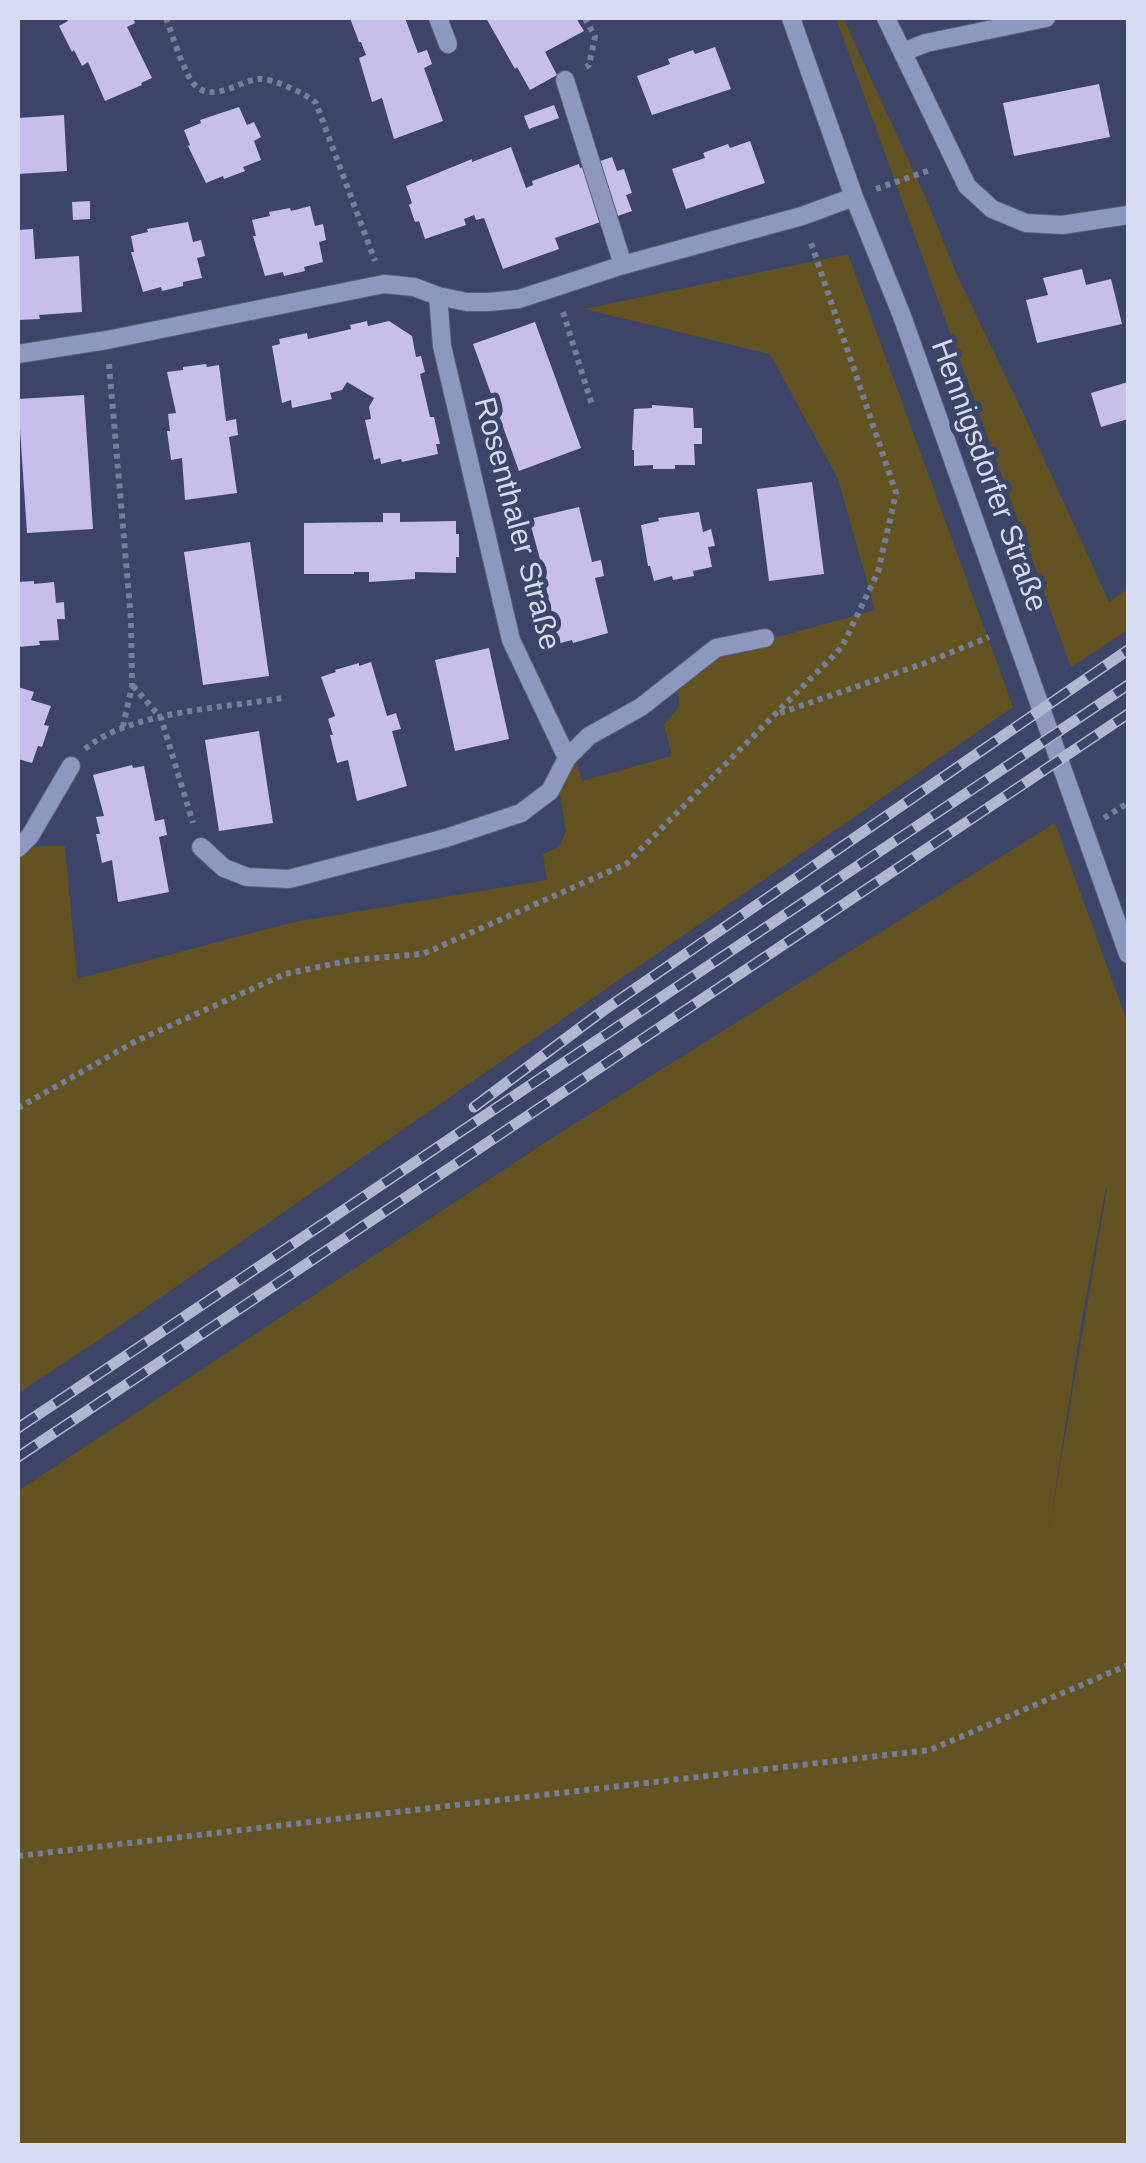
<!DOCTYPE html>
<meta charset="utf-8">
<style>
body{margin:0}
#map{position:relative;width:1146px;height:2163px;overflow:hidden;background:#3c4467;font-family:Arial,sans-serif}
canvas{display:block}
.frame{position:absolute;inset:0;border:20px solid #d5dbf0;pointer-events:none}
</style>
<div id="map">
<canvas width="1146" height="2163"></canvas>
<div class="frame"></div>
</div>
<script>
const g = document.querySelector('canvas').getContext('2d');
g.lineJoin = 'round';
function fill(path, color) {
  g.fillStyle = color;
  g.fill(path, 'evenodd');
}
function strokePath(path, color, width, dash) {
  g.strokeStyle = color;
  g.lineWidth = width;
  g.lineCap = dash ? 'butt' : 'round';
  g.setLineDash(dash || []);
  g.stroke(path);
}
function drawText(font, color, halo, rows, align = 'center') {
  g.font = font + ' Arial,sans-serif';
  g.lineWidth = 10;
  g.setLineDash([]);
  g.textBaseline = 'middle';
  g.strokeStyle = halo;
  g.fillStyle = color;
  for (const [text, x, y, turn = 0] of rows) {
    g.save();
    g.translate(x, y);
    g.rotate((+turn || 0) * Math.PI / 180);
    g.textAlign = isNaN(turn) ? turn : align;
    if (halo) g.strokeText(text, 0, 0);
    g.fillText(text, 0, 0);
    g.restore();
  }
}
const green = new Path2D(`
 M 836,18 L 843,18 L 925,196 L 956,273 L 1024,415 L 1109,602 L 1128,589 L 1128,630 L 1071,667 Z
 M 848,254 L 1013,707 L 102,1338 L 18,1393 L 18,846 L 65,846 L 77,979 L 294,922 L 547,880 L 543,854 L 559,847 L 566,831 L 558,783 L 574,755 L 582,781 L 672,756 L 664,725 L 679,706 L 677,665 L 875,610 L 838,479 L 770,354 L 584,309 Z
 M 1055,823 L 1128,1024 L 1128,2145 L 18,2145 L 18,1491 L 555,1136 ZM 1106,1187 L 1107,1188 L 1048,1537 L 1082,1318 Z`);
const building = new Path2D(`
 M 66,18 L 133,18 L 135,23 L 127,27 L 152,78 L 141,83 L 142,85 L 105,101 L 88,62 L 82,66 L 74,50 L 72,52 L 59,26 L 68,21 Z
 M 350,18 L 405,18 L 418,53 L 427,50 L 432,64 L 424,68 L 443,121 L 394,139 L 382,98 L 372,102 L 359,58 L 366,55 L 361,42 L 359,42 Z
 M 486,18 L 576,18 L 584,31 L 545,52 L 557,75 L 530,90 L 517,67 L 515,69 Z
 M 715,47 L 731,89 L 652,115 L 637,76 L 670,64 L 668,59 L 693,50 L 695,54 Z
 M 1099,84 L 1110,137 L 1014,156 L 1003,103 Z
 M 554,105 L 559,118 L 529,129 L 524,116 Z
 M 239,107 L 247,125 L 254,122 L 261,137 L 254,141 L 261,160 L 243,167 L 245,171 L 224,179 L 223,176 L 206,183 L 188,146 L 190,145 L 184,130 L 201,123 L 200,120 Z
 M 64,115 L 67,171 L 18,174 L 18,118 Z
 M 750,141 L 765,183 L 686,209 L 672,169 L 705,158 L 703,153 L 728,144 L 730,148 Z
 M 511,147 L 526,188 L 533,185 L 532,181 L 579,164 L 580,168 L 612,157 L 617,171 L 624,169 L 632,193 L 626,195 L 632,211 L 555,238 L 559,249 L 503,269 L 484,218 L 476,220 L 474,215 L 464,219 L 466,225 L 425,239 L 419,221 L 415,222 L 409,205 L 412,203 L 406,186 L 472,159 L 472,162 Z
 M 90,201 L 90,219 L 73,220 L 72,202 Z
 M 310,206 L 315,226 L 323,224 L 326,240 L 319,242 L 323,262 L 304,267 L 305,271 L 284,276 L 283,272 L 265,276 L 253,236 L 256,236 L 252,220 L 270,216 L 269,212 L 290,208 L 291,211 Z
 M 188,222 L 193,242 L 201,240 L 205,256 L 197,258 L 202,278 L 183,282 L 183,286 L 162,291 L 161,287 L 143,292 L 131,252 L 134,252 L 131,236 L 148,232 L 147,229 Z
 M 33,229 L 35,259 L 79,256 L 82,312 L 39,315 L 40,319 L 18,320 L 18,230 Z
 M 1082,269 L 1086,285 L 1111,279 L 1122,324 L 1037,343 L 1026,300 L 1048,295 L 1043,278 Z
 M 367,321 L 368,326 L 389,321 L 412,336 L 416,357 L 421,356 L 425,372 L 420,374 L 430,417 L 434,417 L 440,444 L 436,444 L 438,454 L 402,462 L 401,459 L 381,464 L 380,458 L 374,460 L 365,420 L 371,419 L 369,407 L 374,398 L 347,382 L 342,390 L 330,393 L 332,399 L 292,408 L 291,400 L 282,403 L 272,346 L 280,344 L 279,339 L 307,333 L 308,339 L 351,329 L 350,325 Z
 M 535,322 L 581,448 L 519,471 L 473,344 Z
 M 206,364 L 207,367 L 219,365 L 226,421 L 236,419 L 238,435 L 229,437 L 237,493 L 185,500 L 182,458 L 171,460 L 167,431 L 170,431 L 168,414 L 176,413 L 167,372 L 183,370 L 183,367 Z
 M 1128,382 L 1128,419 L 1101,427 L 1091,393 Z
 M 84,395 L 93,529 L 27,533 L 18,399 Z
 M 652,405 L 693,408 L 694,428 L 702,428 L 702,444 L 694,444 L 695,465 L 675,465 L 675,469 L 653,469 L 653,465 L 634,466 L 634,450 L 632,450 L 634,409 L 652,408 Z
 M 812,482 L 824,574 L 769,581 L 757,489 Z
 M 579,507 L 592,562 L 601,560 L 604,576 L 595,578 L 608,633 L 573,643 L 572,640 L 557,644 L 550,603 L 543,605 L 539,588 L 536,589 L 529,561 L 540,559 L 529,519 Z
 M 699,512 L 703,532 L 711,529 L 715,546 L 708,547 L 712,567 L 693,571 L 694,576 L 673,580 L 672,576 L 654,581 L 650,566 L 648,566 L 641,525 L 659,521 L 658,518 Z
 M 383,513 L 400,513 L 400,522 L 456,521 L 456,534 L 459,534 L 459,557 L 456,557 L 456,573 L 415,572 L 415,579 L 369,582 L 369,572 L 354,572 L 354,574 L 304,574 L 304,523 L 383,522 Z
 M 250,542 L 269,676 L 203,685 L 184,552 Z
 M 34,581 L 34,584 L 54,582 L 56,603 L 64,602 L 65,619 L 57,619 L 59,640 L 39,641 L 40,645 L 18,647 L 18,582 Z
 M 489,648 L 509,739 L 455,751 L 435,660 Z
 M 371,662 L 387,716 L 396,713 L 401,729 L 392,731 L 407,786 L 357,801 L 348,760 L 337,763 L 330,735 L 333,735 L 328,719 L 335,716 L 321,677 L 336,672 L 335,670 L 359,663 L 359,666 Z
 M 18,687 L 34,692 L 31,700 L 51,706 L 44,725 L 49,726 L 42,747 L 38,746 L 32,763 L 18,759 Z
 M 259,731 L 273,823 L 219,831 L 205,740 Z
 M 132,765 L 133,768 L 144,766 L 155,821 L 164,819 L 167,835 L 159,837 L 169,892 L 118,902 L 112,860 L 102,863 L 96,834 L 100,834 L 96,817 L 104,816 L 93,775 Z`);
const path = new Path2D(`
 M 166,18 C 172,34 183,70 193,83 C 211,105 238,81 259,79 C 272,78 307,94 316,103 L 375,261
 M 585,18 L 595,37 L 589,65 L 586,67
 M 876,189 L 930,170
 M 563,312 L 592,405
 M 109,364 L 131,620 L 132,686 L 123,726
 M 133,686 L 161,718 L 193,823
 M 780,713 L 925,663 L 989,637
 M 85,749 C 130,711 224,708 283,698
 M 1104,818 L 1128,803
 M 18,1108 L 136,1041 L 285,974 L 352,960 L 423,954 L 626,864 L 842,647 L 878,572 L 896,493 L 810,240
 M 18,1856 L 930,1750 L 1128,1665`);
const minor = new Path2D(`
 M 438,18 L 448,44
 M 791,18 L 854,197 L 902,316 L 1128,954
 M 886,18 L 967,186 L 992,209 L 1026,223 L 1062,225 L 1128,215
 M 903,52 L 926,43 L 1046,18
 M 565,80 L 623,265
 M 438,296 L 442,346 L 511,640 L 567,758
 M 18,354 L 107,340 L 384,284 L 414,287 L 438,296 L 467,302 L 489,302 L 519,299 L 623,265 L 802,216 L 854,197
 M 201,847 L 224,868 L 247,877 L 289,879 L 446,838 L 521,813 L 550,791 L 567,758 L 589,736 L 641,707 L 716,648 L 765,638
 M 18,848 L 30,836 L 71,766`);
const rail = new Path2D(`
 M 474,1107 L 604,1010 L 1128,650
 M 18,1428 L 1128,685
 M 18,1457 L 1128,714`);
const streetNames = [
 ["Hennigsdorfer Straße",988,476,70],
 ["Rosenthaler Straße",516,524,75]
];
fill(green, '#625321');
fill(building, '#c7bfe9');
strokePath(minor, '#585f7c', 20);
strokePath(path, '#767d9b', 6, [5, 5]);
strokePath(minor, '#8d98bf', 18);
strokePath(rail, '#b1b7cf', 11);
strokePath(rail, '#3c4467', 8, [22]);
drawText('30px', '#d5dbf0', '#3c4467', streetNames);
</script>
